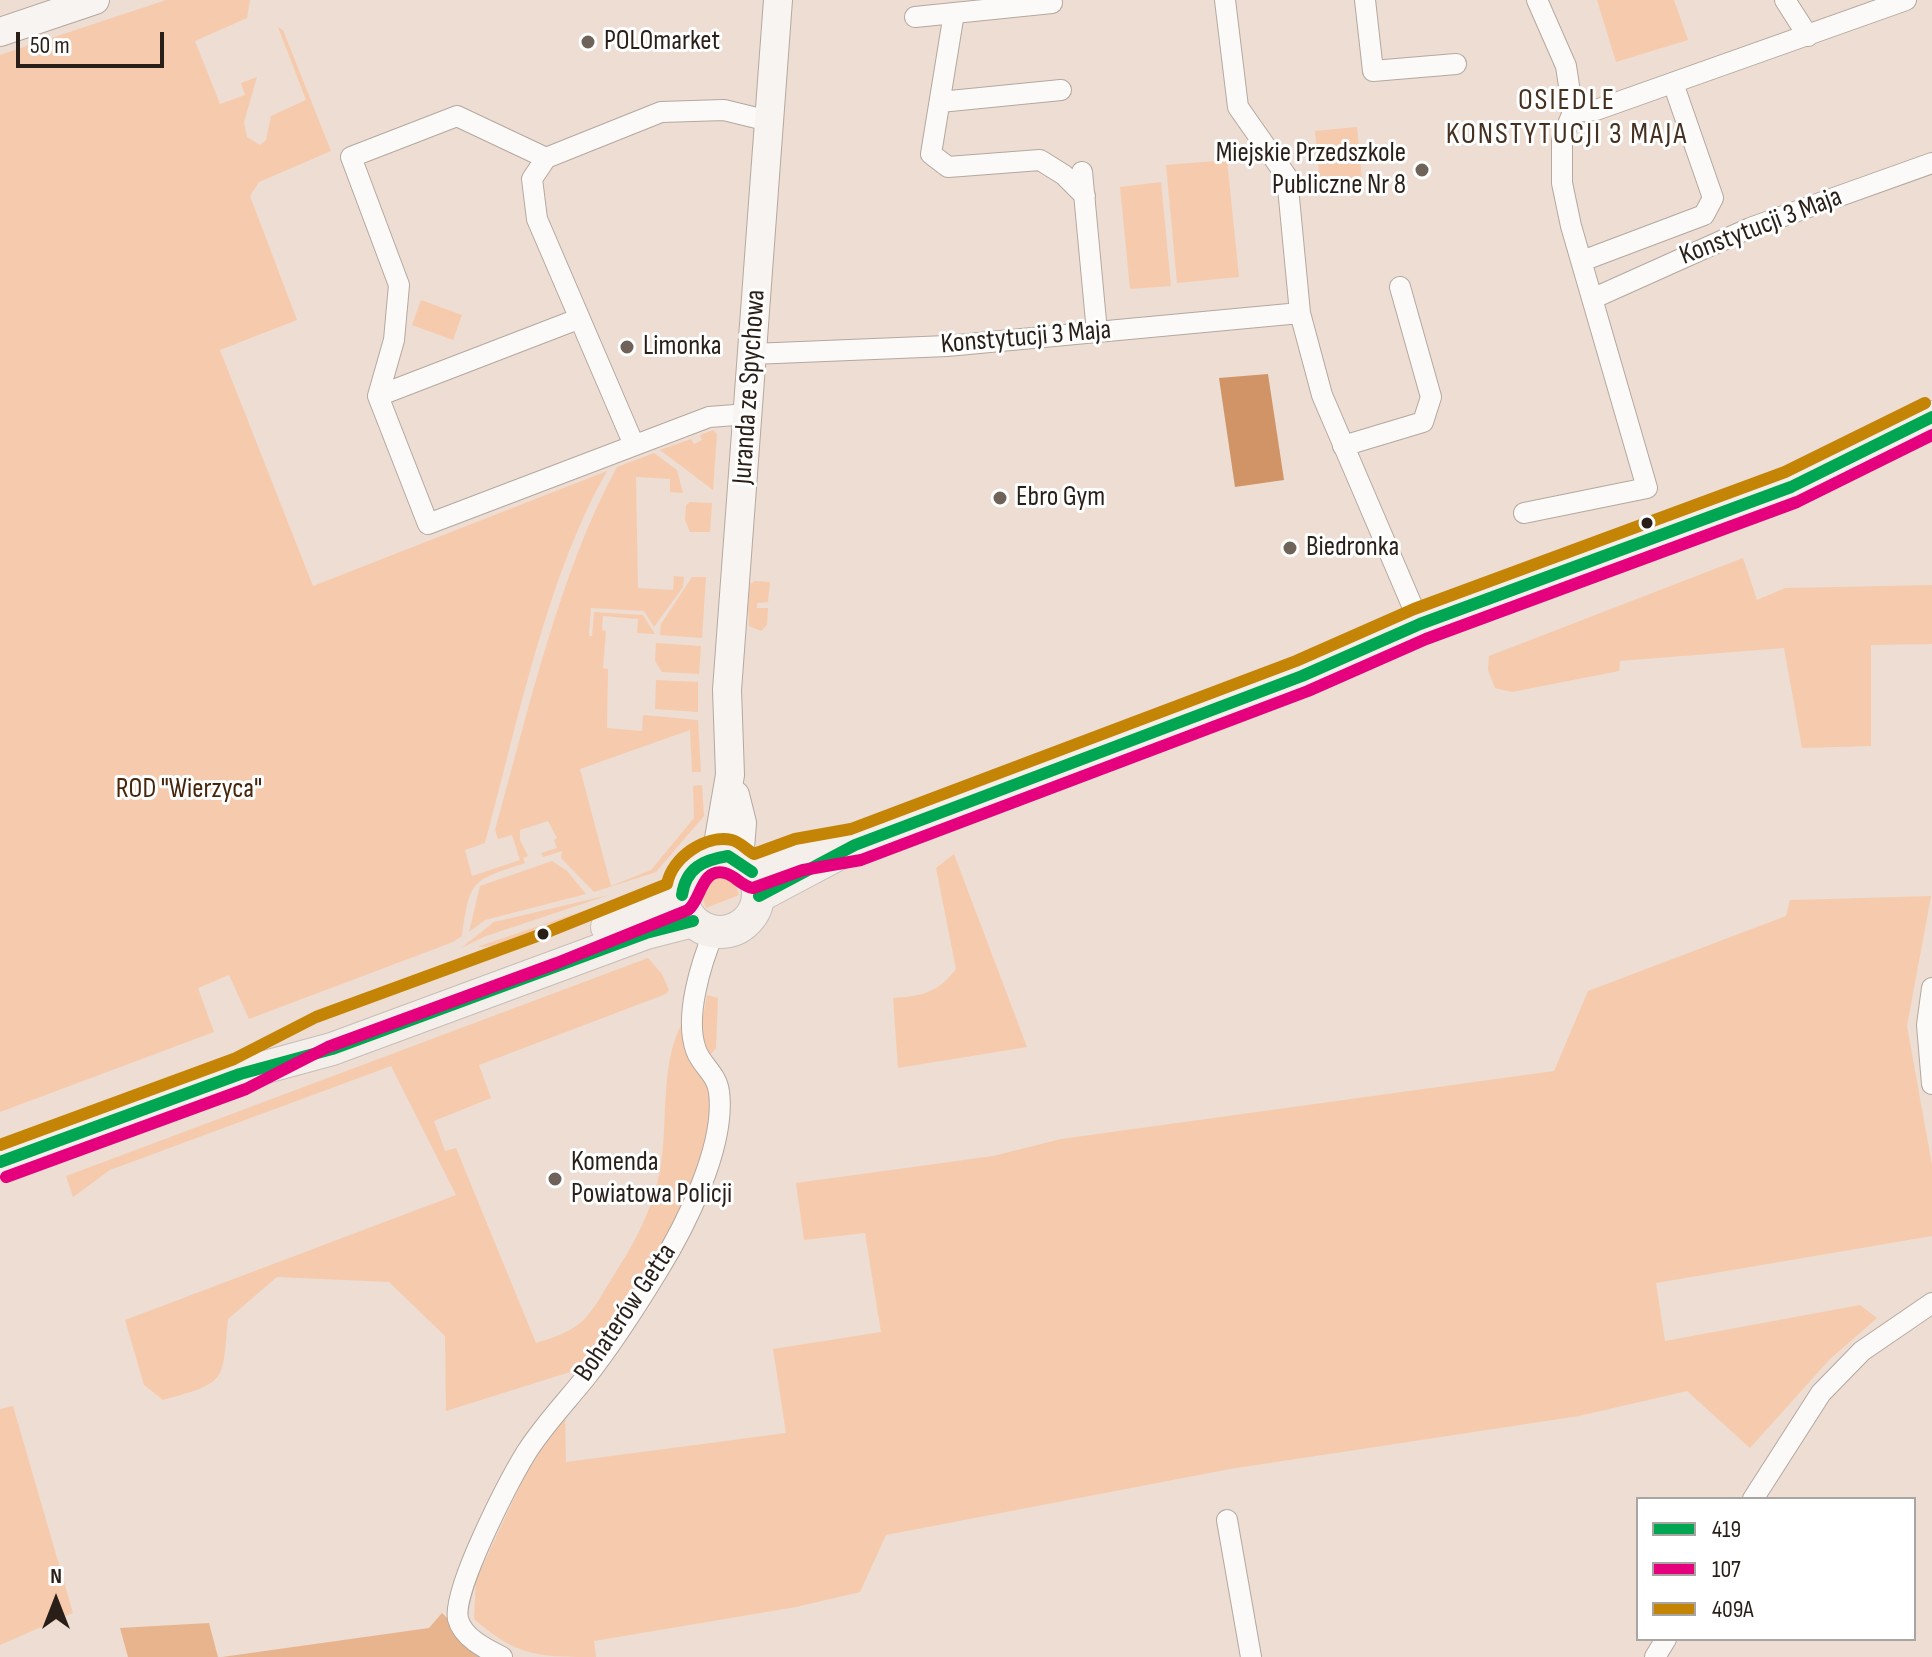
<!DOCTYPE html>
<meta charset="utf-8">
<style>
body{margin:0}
#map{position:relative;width:1932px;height:1657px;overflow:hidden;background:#edddd2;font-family:"Sofia Sans Condensed",sans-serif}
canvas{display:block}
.legend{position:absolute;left:1636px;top:1497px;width:280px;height:144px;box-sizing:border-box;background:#fff;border:2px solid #a9a5a3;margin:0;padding:10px 14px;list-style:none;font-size:24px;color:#291f18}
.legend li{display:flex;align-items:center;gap:16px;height:40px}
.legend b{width:40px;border:2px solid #a9a5a3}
.north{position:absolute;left:16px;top:1561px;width:80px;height:80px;-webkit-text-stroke:6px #fff;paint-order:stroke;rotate:0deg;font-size:22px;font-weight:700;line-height:32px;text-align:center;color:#291f18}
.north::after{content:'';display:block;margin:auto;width:28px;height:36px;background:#291f18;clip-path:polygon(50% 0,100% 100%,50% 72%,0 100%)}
.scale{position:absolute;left:16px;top:32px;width:148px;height:36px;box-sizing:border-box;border:4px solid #291f18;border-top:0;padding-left:10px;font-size:24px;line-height:28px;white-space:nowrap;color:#291f18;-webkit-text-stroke:6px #fff;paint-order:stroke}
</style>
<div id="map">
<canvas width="1932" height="1657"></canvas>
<ul class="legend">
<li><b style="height:10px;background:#00a651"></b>419</li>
<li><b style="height:10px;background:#e5007d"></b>107</li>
<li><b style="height:10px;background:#c48406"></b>409A</li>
</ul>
<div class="north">N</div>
<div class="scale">50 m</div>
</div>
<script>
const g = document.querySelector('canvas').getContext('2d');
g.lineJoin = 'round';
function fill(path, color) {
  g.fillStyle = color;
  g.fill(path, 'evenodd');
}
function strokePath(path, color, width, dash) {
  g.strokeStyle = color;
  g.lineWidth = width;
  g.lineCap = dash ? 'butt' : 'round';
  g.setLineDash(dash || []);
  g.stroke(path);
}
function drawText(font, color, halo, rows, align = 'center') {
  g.font = font + ' "Sofia Sans Condensed",sans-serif';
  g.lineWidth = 6;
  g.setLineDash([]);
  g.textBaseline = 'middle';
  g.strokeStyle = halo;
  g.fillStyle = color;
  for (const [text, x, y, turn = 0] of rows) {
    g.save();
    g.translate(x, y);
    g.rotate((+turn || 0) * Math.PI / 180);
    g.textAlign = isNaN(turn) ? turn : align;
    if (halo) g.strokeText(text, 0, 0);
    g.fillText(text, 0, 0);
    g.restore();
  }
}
const green = new Path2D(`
 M 166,0 L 250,0 L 247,18 L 195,41 L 220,104 L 245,95 L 241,83 L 257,77 L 244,122 L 247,137 L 260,145 L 266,140 L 271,116 L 306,100 L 278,27 L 283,30 L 331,151 L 259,182 L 250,196 L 297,320 L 220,350 L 313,586 L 607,471 C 547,575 517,726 485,843 L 465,850 L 472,876 L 520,860 L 512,835 L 498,839 L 495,830 C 528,713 559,573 617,467 L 654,453 L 677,470 L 683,493 L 670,492 L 670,479 L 636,477 L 638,588 L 673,590 L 674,576 L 684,577 L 683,587 L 654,627 L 644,611 L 591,608 L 589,636 L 592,636 L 594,612 L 643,615 L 655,634 L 637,633 L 638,619 L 603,616 L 602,630 L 606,631 L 603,668 L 608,669 L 607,728 L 642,731 L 643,715 L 698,720 L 701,772 L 692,772 L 690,730 L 580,769 L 611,886 L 651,870 L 694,818 L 693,786 L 702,785 L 704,816 L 656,872 L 594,892 L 561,858 L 562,851 L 543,857 L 541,853 L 557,848 L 554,840 L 557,838 L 548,821 L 520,830 L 520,840 L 528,856 L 523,858 L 525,863 C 471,881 470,879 462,936 L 453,942 L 249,1019 L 229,975 L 198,988 L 214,1032 L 0,1112 L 0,55 Z
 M 1597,0 L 1674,0 L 1688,40 L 1616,62 Z
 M 1357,127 L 1363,190 L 1321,194 L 1315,131 Z
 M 1227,160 L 1239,277 L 1177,283 L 1166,165 Z
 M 1161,182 L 1171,286 L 1130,289 L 1120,187 Z
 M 421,300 L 462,315 L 453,340 L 412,325 Z
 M 713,430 L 717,434 L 713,490 L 660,450 L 691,439 L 694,444 L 702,440 L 700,435 Z
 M 690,502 L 712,503 L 710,532 L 690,532 L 685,520 L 686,505 Z
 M 1743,558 L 1757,600 L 1785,588 L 1932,585 L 1932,644 L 1871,645 L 1871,746 L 1802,748 L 1784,648 L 1620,661 L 1619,671 L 1512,692 L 1495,688 L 1488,670 L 1489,656 Z
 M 692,577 L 706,577 L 702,638 L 660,635 L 661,624 Z
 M 755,581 L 770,582 L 768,602 L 757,603 L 757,608 L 768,608 L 767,625 L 761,631 L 749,626 L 747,586 Z
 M 656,643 L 701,646 L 699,674 L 662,672 L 655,661 Z
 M 656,680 L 698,682 L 698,712 L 655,709 Z
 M 954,854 L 1027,1047 L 898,1068 L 893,998 C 922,996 938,993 956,969 L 936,868 Z
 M 552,861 L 567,871 L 586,894 L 485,920 L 469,932 L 480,886 Z
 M 718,876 L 734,880 L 739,895 L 706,908 L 701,894 L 704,886 Z
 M 609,895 L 486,936 L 461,948 L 494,922 Z
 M 1931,896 L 1907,1026 L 1932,1165 L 1932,1236 L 1656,1283 L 1665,1341 L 1860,1305 L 1877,1318 L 1829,1360 L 1750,1448 L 1687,1391 L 1579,1416 L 1230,1469 L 886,1535 L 860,1592 L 796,1607 L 594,1641 L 596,1657 C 539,1657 518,1657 474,1619 L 476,1580 L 530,1464 L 565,1412 L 566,1462 L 786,1433 L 773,1349 L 881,1332 L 865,1233 L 804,1240 L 796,1183 L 993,1156 L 1061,1139 L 1554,1071 L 1588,991 L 1786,916 L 1790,900 Z
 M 621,898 L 625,906 L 552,927 L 550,923 L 534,929 L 535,934 L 502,946 L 477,947 Z
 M 648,958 L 662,974 L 669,990 L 666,994 L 479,1065 L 491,1098 L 434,1121 L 445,1151 L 456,1148 L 536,1343 C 587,1328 587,1318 614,1275 C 635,1242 653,1209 660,1170 C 669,1121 659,1065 683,1021 L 711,1091 L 709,1134 L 680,1219 L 586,1367 L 446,1411 L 445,1336 L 389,1282 L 277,1277 L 228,1319 C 222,1384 227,1382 163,1400 L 144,1385 L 125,1320 L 456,1195 L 391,1066 L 110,1170 L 73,1197 L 66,1176 Z
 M 707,995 L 718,998 L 716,1048 L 710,1055 L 700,1032 Z
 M 13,1406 L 73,1613 L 0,1645 L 0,1409 Z`);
const forest = new Path2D(`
 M 442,1613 L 486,1657 L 222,1657 L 429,1628 Z
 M 209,1623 L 218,1657 L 128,1657 L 120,1628 Z`);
const water = new Path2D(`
 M 1268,374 L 1284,480 L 1235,487 L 1219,378 Z`);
const street = new Path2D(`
 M 1365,0 L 1373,71 L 1456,64
 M 1785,0 L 1808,36
 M 954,13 L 931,154 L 948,167 L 1040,160 L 1064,175 L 1085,196
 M 915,17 L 1052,3
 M 940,102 L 1061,90
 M 1573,112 L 1596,110 L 1906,0
 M 546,158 L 532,179 L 537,219 L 634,445
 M 1082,172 L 1097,332
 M 1582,261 L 1704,215 L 1713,198 L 1673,83
 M 1594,298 L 1750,228 L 1932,163
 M 1300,313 L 1322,395 L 1420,624
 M 752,354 L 947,346 L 1300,313 L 1287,177 L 1238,107 L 1225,0
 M 378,396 L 578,319
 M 748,414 L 709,417 L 428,524 L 378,396 L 394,340 L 399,285 L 351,157 L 457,116 L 546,158 L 661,112 L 724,110 L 769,121
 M 1343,446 L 1423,422 L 1431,397 L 1400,287
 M 1524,513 L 1647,488 L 1571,226 L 1562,183 L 1562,139 L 1573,112 L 1566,66 L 1537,0
 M 1932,988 L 1927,1025 L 1932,1084
 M 1753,1499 L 1821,1393 L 1862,1351 L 1932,1303
 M 1227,1520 L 1251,1657
 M 502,1657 C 486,1649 463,1638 458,1619 C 452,1590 509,1481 526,1453 C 543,1426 566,1402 586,1377 C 612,1344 635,1308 657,1272 C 685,1227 726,1146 719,1092 C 717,1074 701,1065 696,1050 C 684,1017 701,963 714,932
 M 1655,1657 L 1666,1639`);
const secondary = new Path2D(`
 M 0,32 L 95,0
 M 735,795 L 742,823 L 739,860
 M 716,856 L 730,775 L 727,690 L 778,0`);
const primary = new Path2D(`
 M682 894a38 38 0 1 1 76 0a38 38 0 1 1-76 0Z
 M 752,872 L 799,854 L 824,850
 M 759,896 L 855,845 L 1302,676 L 1420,624 L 1791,487 L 1932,417
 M 607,927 L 682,895
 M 0,1162 L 240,1074 L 332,1049 L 646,933 L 693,921`);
const bus1 = new Path2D(`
 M 682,895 C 686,868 703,860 728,856 L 752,872
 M 759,896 L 855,845 L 1302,676 L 1420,624 L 1791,487 L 1932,417
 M 0,1162 L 240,1074 L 332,1049 L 646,933 L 693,921`);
const bus2 = new Path2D(`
 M 6,1177 L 246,1089 L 328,1047 L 557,963 L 688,910 C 701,901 701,867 725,873 C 736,876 741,886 753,888 L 803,870 L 861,860 L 1308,691 L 1426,639 L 1797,502 L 1932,435`);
const bus3 = new Path2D(`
 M 0,1145 L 234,1059 L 316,1017 L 545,933 L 667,884 C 672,858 705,834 732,840 C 740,842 747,850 754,854 L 795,839 L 851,829 L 1296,661 L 1414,609 L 1785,472 L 1925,403`);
const markers = [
 [588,42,8,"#6e6259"],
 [1422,170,8,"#6e6259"],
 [627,347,8,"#6e6259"],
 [1000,498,8,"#6e6259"],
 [1647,523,7,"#291f18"],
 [1290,548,8,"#6e6259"],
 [543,934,7,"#291f18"],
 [555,1179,8,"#6e6259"]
];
const poiNames = [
 ["POLOmarket",604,42],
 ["Miejskie Przedszkole",1406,154,"right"],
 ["Publiczne Nr 8",1406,186,"right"],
 ["Limonka",643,347],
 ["Ebro Gym",1016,498],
 ["Biedronka",1306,548],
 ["Komenda",571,1163],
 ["Powiatowa Policji",571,1195]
];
const streetNames = [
 ["Konstytucji 3 Maja",1761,227,-21],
 ["Konstytucji 3 Maja",1026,338,-5],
 ["Juranda ze Spychowa",750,387,-86],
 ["Bohaterów Getta",626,1313,-56]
];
const parkNames = [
 ["ROD \"Wierzyca\"",189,790]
];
const neighbourhoodNames = [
 ["OSIEDLE",1567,101],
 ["KONSTYTUCJI 3 MAJA",1567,135]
];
fill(green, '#f6cbad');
fill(forest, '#e8b48d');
fill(water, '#d09466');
strokePath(street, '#b4a89f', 22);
strokePath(secondary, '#b4a89f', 30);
strokePath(primary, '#c6beb8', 34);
strokePath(street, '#fcfaf8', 20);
strokePath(secondary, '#f8f4f1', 28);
strokePath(primary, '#f5efeb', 32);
strokePath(bus1, '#00a651', 12);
strokePath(bus2, '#e5007d', 12);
strokePath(bus3, '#c48406', 12);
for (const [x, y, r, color] of markers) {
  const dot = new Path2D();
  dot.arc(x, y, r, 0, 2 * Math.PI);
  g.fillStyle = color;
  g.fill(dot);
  strokePath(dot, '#fff', 3);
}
drawText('28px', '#291f18', '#fff', poiNames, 'left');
drawText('28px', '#291f18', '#fff', streetNames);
drawText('28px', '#46250b', '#fff', parkNames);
g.letterSpacing = '2px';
drawText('30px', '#463020', '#fff', neighbourhoodNames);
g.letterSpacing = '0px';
</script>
